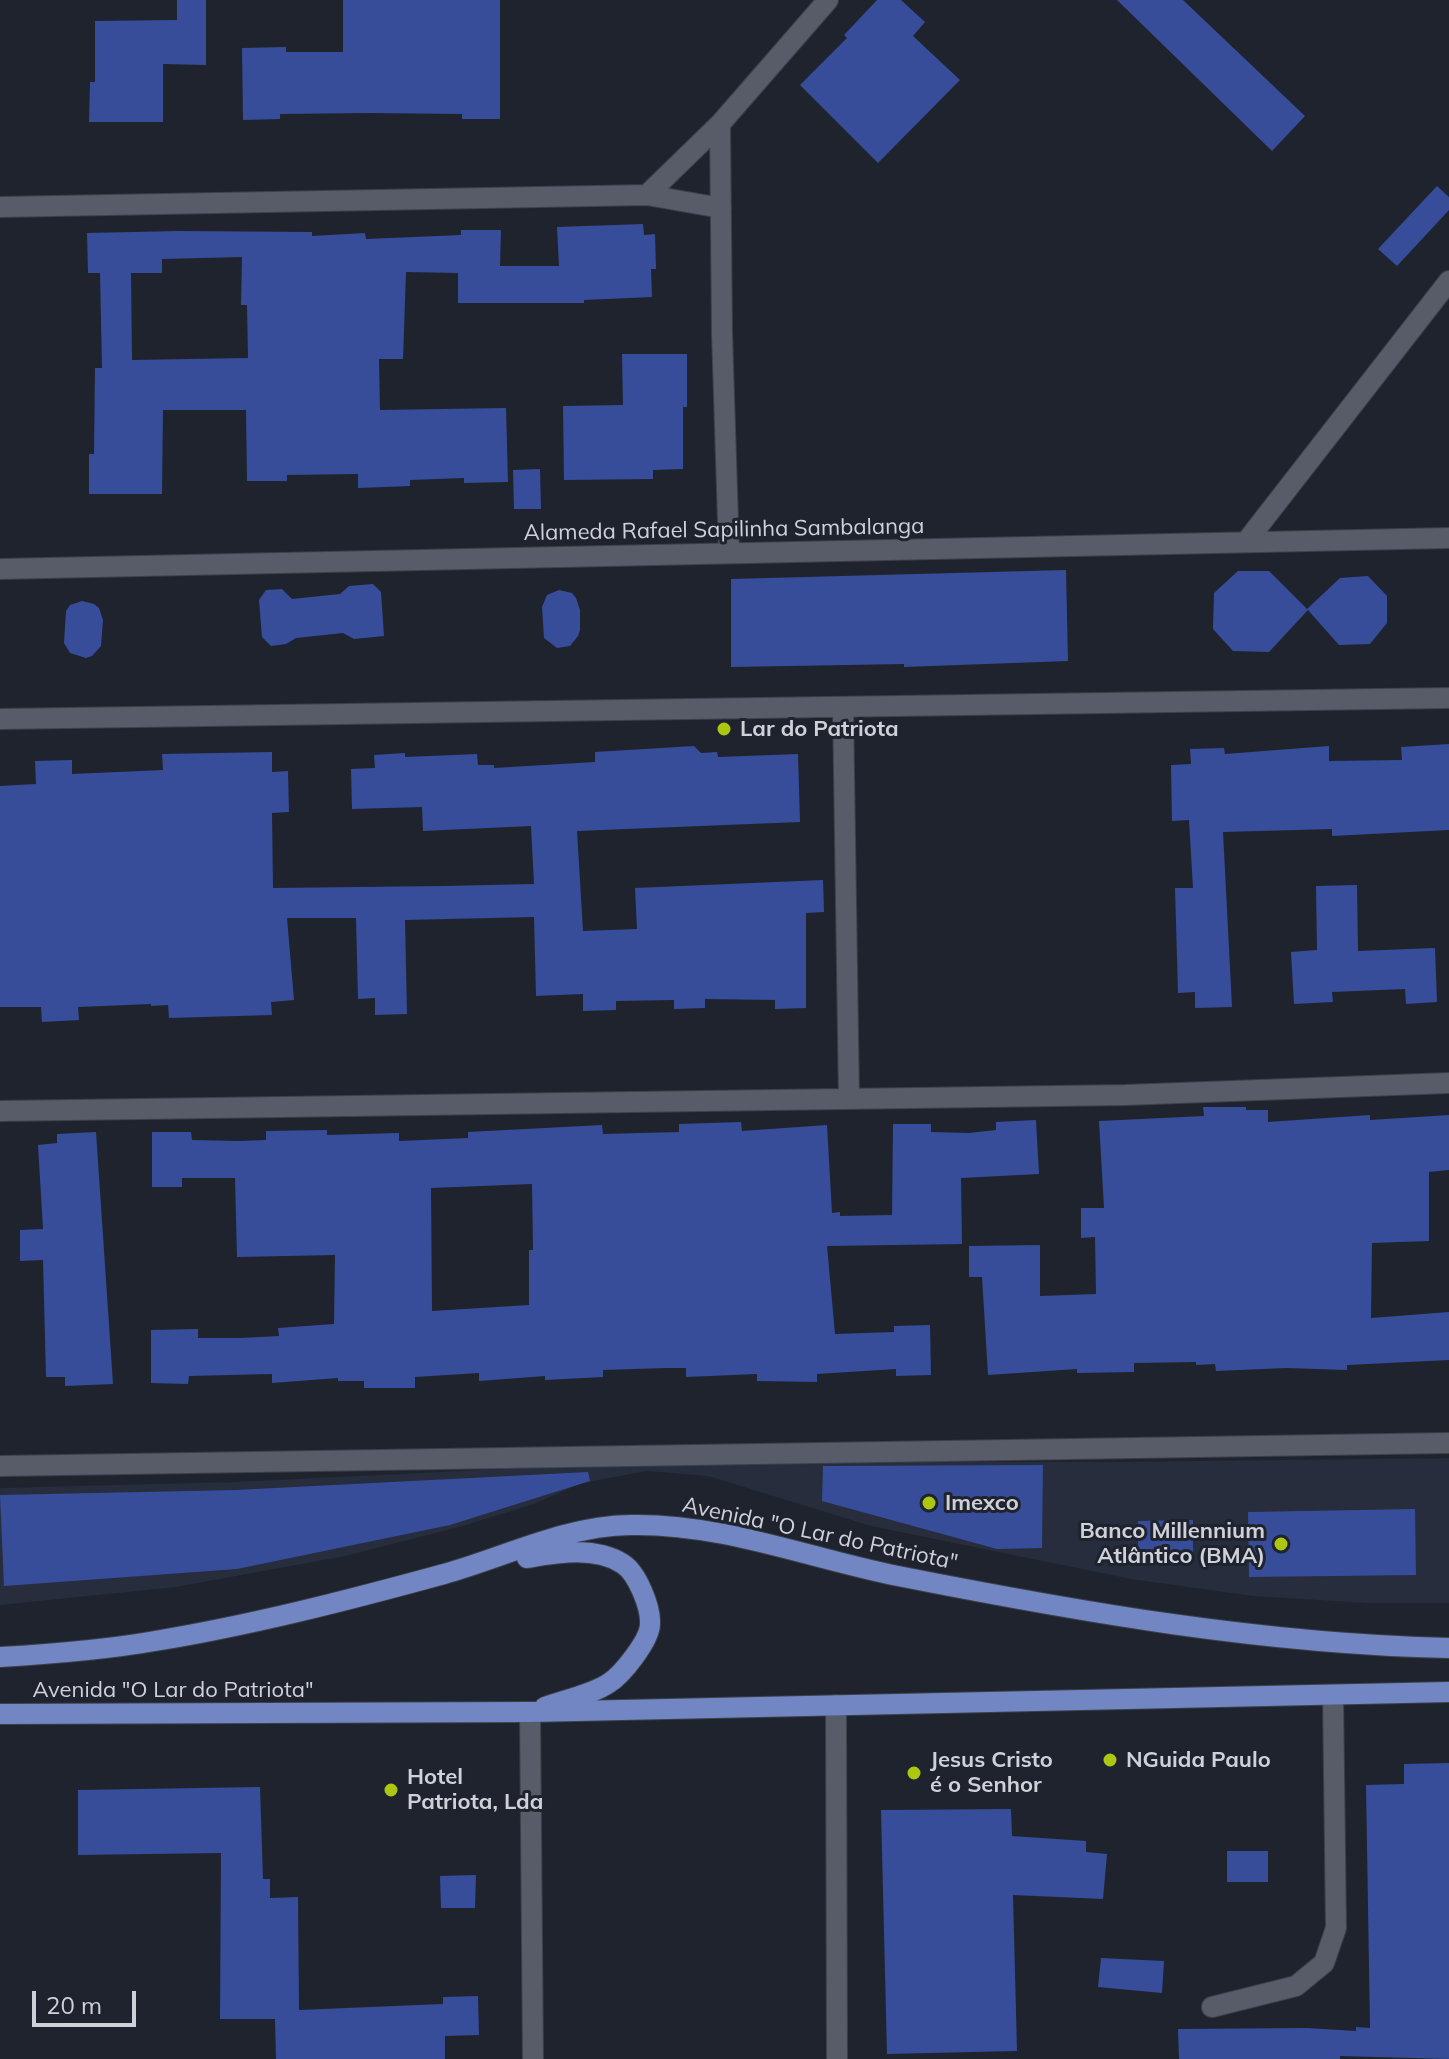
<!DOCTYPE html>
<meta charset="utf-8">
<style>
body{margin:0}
#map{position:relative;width:1449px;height:2059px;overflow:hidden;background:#1f232e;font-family:Mulish,sans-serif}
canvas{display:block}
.scale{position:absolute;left:32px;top:1991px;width:104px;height:36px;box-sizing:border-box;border:4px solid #cfd1d9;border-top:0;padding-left:10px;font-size:24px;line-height:28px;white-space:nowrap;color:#cfd1d9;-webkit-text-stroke:6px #1f232e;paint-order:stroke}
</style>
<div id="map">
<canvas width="1449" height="2059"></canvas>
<div class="scale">20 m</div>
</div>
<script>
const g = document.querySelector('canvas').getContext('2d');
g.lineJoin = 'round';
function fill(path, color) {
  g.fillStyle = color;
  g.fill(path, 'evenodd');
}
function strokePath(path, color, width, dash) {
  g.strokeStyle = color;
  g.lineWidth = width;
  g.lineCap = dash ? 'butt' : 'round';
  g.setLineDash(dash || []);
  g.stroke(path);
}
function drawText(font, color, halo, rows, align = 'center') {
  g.font = font + ' Mulish,sans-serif';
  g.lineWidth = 6;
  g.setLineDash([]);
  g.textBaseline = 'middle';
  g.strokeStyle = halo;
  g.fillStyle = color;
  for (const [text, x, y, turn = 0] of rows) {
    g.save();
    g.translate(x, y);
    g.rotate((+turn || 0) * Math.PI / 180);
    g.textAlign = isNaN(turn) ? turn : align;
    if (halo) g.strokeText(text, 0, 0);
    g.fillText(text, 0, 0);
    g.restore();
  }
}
const built = new Path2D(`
 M 1449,1458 L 1449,1603 L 1367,1603 L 1253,1596 L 1131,1579 L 871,1526 L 708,1476 L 647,1471 L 582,1483 L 534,1504 L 459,1527 L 345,1556 L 176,1587 L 0,1605 L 0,1488 L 235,1482 L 647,1462 L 1115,1462 Z`);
const building = new Path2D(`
 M 177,0 L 206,0 L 206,65 L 163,64 L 163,122 L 89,122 L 90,82 L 95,82 L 95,21 L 177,20 Z
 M 343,0 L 500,0 L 500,119 L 462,119 L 462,114 L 369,113 L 280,114 L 280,119 L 243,120 L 242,48 L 286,47 L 286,52 L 343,52 Z
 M 877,0 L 901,0 L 925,22 L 913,36 L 960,80 L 878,163 L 800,85 L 847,38 L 844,35 Z
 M 1117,0 L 1183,0 L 1305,116 L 1272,151 Z
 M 1437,186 L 1449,197 L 1449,210 L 1397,266 L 1378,249 Z
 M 643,224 L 644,235 L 655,234 L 656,269 L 651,269 L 652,297 L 584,300 L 584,303 L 458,303 L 458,273 L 406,272 L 403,359 L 379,359 L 380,410 L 506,408 L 508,482 L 464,483 L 464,478 L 410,480 L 410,486 L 358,488 L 358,474 L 287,475 L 287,481 L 247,481 L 246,410 L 163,410 L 162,494 L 89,494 L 89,454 L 94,454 L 95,368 L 102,368 L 100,273 L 88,273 L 87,233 L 179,231 L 312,232 L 312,236 L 365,233 L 366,239 L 461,235 L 461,230 L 501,230 L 500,266 L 559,266 L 557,227 ZM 242,257 L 241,305 L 247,305 L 248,358 L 132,360 L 131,273 L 162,273 L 162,259 Z
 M 622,354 L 687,354 L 687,407 L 683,407 L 683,469 L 653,470 L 653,479 L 564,480 L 563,406 L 623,405 Z
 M 540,469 L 541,509 L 514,509 L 513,470 Z
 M 1066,570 L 1068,661 L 904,667 L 904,664 L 731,667 L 731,579 Z
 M 1238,571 L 1269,571 L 1308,610 L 1269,652 L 1233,651 L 1213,629 L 1214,593 Z
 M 1368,576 L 1387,596 L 1387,623 L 1370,644 L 1339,645 L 1307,609 L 1340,578 Z
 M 373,584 L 381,592 L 384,636 L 354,639 L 343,633 L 296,638 L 286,644 L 271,646 L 262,637 L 259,600 L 266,590 L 282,589 L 292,599 L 340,594 L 349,586 Z
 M 559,590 L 572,593 L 576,598 L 580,610 L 580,630 L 578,636 L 570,646 L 557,648 L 544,638 L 542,607 L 547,595 Z
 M 82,601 L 94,604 L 99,608 L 103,620 L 101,646 L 92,656 L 86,658 L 70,653 L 64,643 L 66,611 L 70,605 Z
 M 1449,744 L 1449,830 L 1332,836 L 1332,829 L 1223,832 L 1232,1007 L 1195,1008 L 1195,992 L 1178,993 L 1175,888 L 1193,888 L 1189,820 L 1172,821 L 1171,765 L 1191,764 L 1190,749 L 1224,748 L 1225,754 L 1329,746 L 1329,761 L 1402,760 L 1401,747 Z
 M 694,746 L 701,753 L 717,752 L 718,757 L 798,754 L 800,822 L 577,831 L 583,931 L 637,929 L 635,888 L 823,880 L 824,912 L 806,913 L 806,1008 L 775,1009 L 775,1000 L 705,999 L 705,1008 L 674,1009 L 674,1000 L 616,1001 L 616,1010 L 583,1011 L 583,994 L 536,996 L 534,917 L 405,920 L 407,1014 L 375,1015 L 375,998 L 358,999 L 356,918 L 287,918 L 294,1000 L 271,1002 L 272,1015 L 169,1018 L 168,1005 L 151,1006 L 151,1004 L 78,1007 L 79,1020 L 42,1022 L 41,1007 L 0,1007 L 0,786 L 36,784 L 35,761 L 72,760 L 72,774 L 163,770 L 162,754 L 272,752 L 272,772 L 288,771 L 289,812 L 272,813 L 273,888 L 444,886 L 534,884 L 531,826 L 423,831 L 422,807 L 352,809 L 351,769 L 375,768 L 374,755 L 405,753 L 405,757 L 477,754 L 478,765 L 494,765 L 494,768 L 595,762 L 595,752 Z
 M 1357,885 L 1358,951 L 1435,948 L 1437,1002 L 1406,1004 L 1405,989 L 1332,992 L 1333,1002 L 1294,1004 L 1291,952 L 1317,950 L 1316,886 Z
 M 1203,1107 L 1246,1107 L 1246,1110 L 1268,1110 L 1268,1122 L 1370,1115 L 1370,1120 L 1449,1115 L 1449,1170 L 1429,1172 L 1429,1241 L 1372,1243 L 1371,1318 L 1449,1312 L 1449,1360 L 1347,1365 L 1347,1370 L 1286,1368 L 1216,1371 L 1215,1364 L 1196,1365 L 1196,1362 L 1134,1363 L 1134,1372 L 1077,1373 L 1077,1369 L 988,1375 L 982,1277 L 969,1277 L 969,1246 L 1040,1245 L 1040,1296 L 1096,1294 L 1095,1237 L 1081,1238 L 1081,1208 L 1104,1208 L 1099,1121 L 1204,1116 Z
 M 1036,1120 L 1039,1174 L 961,1178 L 962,1244 L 827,1246 L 835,1334 L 894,1332 L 894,1326 L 930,1325 L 931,1375 L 896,1376 L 896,1369 L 817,1374 L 817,1382 L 757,1381 L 757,1374 L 686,1377 L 686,1368 L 666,1368 L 603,1370 L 603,1377 L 545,1380 L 545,1376 L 479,1381 L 479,1373 L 415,1377 L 415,1388 L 364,1388 L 364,1381 L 338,1381 L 338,1378 L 272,1383 L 272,1374 L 189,1376 L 188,1384 L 151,1383 L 151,1330 L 198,1329 L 198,1338 L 241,1338 L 279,1336 L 278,1328 L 334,1324 L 335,1255 L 237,1257 L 235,1178 L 182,1178 L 182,1187 L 152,1187 L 152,1132 L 191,1132 L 192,1140 L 238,1141 L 266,1140 L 266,1131 L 327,1130 L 327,1135 L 399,1133 L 399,1141 L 468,1138 L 468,1132 L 602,1125 L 603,1134 L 679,1132 L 679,1124 L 741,1122 L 742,1131 L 827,1125 L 832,1213 L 840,1212 L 840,1216 L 892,1215 L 893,1124 L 931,1124 L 931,1132 L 969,1133 L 996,1130 L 996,1122 ZM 532,1184 L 533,1250 L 529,1250 L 529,1305 L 432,1311 L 431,1188 Z
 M 96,1132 L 113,1384 L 65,1386 L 65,1377 L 46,1377 L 43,1260 L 20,1261 L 20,1230 L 43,1229 L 38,1145 L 57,1143 L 57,1134 Z
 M 1043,1465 L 1042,1548 L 997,1549 L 822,1501 L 823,1466 Z
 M 588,1472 L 590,1481 L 450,1525 L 237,1569 L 4,1586 L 0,1495 L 236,1490 Z
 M 1415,1509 L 1416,1575 L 1249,1577 L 1248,1512 Z
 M 1193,1520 L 1193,1556 L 1138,1557 L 1138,1521 Z
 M 1449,1763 L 1449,2059 L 1340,2056 L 1340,2059 L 1179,2059 L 1178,2029 L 1307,2028 L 1356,2031 L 1356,2027 L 1370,2028 L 1366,1785 L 1404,1784 L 1404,1764 Z
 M 260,1787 L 263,1879 L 270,1879 L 270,1898 L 298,1897 L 299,2010 L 443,2004 L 443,1997 L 478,1996 L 479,2035 L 445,2036 L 445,2059 L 276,2059 L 275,2019 L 220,2019 L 221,1853 L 78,1855 L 78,1790 Z
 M 1011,1809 L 1012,1836 L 1086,1841 L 1086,1852 L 1107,1854 L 1103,1899 L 1013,1895 L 1017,2051 L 887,2054 L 881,1810 Z
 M 1227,1851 L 1268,1851 L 1268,1882 L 1227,1882 Z
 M 476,1875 L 475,1908 L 441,1908 L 440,1876 Z
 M 1101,1958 L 1164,1961 L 1162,1993 L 1098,1987 Z`);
const minor = new Path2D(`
 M 720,124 L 722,333 L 729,553
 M 647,195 L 720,124 L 828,0
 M 0,207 L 647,195 L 721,208
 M 1246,542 L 1449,281
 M 0,569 L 1449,538
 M 843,707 L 849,1099
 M 0,719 L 1449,698
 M 0,1111 L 1125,1095 L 1449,1083
 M 0,1466 L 1449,1443
 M 836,1705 L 837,2059
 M 530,1712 L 533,2059
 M 1212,2007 L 1296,1986 L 1324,1963 L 1336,1928 L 1333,1695`);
const major = new Path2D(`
 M 527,1558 C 557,1553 595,1546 623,1564 C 637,1573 651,1607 650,1624 C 650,1640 622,1675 609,1683 C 593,1694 564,1700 545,1707
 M 0,1657 C 52,1654 104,1650 155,1641 C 252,1625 349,1600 444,1574 C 505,1557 565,1526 630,1525 C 722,1523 808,1558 898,1576 C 1080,1612 1263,1644 1449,1648
 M 0,1714 L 530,1712 L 1449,1692`);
const markers = [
 [724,729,8,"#adc60f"],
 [929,1503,8,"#adc60f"],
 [1281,1544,8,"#adc60f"],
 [1110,1760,8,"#adc60f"],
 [914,1773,8,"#adc60f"],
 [391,1790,8,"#adc60f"]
];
const streetNames = [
 ["Alameda Rafael Sapilinha Sambalanga",724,530,-1],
 ["Avenida \"O Lar do Patriota\"",820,1534,12],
 ["Avenida \"O Lar do Patriota\"",173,1690]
];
const poiNames = [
 ["Lar do Patriota",740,729],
 ["Imexco",945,1503],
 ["Banco Millennium",1265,1531,"right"],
 ["Atlântico (BMA)",1265,1556,"right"],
 ["Jesus Cristo",930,1760],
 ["é o Senhor",930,1785],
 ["NGuida Paulo",1126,1760],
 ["Hotel",407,1777],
 ["Patriota, Lda",407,1802]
];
fill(built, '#272d3d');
fill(building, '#374d99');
strokePath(minor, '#3c4049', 22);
strokePath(major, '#3c4049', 22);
strokePath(minor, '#575c68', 20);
strokePath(major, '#7186c2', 20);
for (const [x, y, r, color] of markers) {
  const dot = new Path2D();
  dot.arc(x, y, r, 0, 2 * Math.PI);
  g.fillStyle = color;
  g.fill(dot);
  strokePath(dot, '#1f232e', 3);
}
drawText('22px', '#cfd1d9', '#1f232e', streetNames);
drawText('bold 22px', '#cfd1d9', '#1f232e', poiNames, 'left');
</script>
